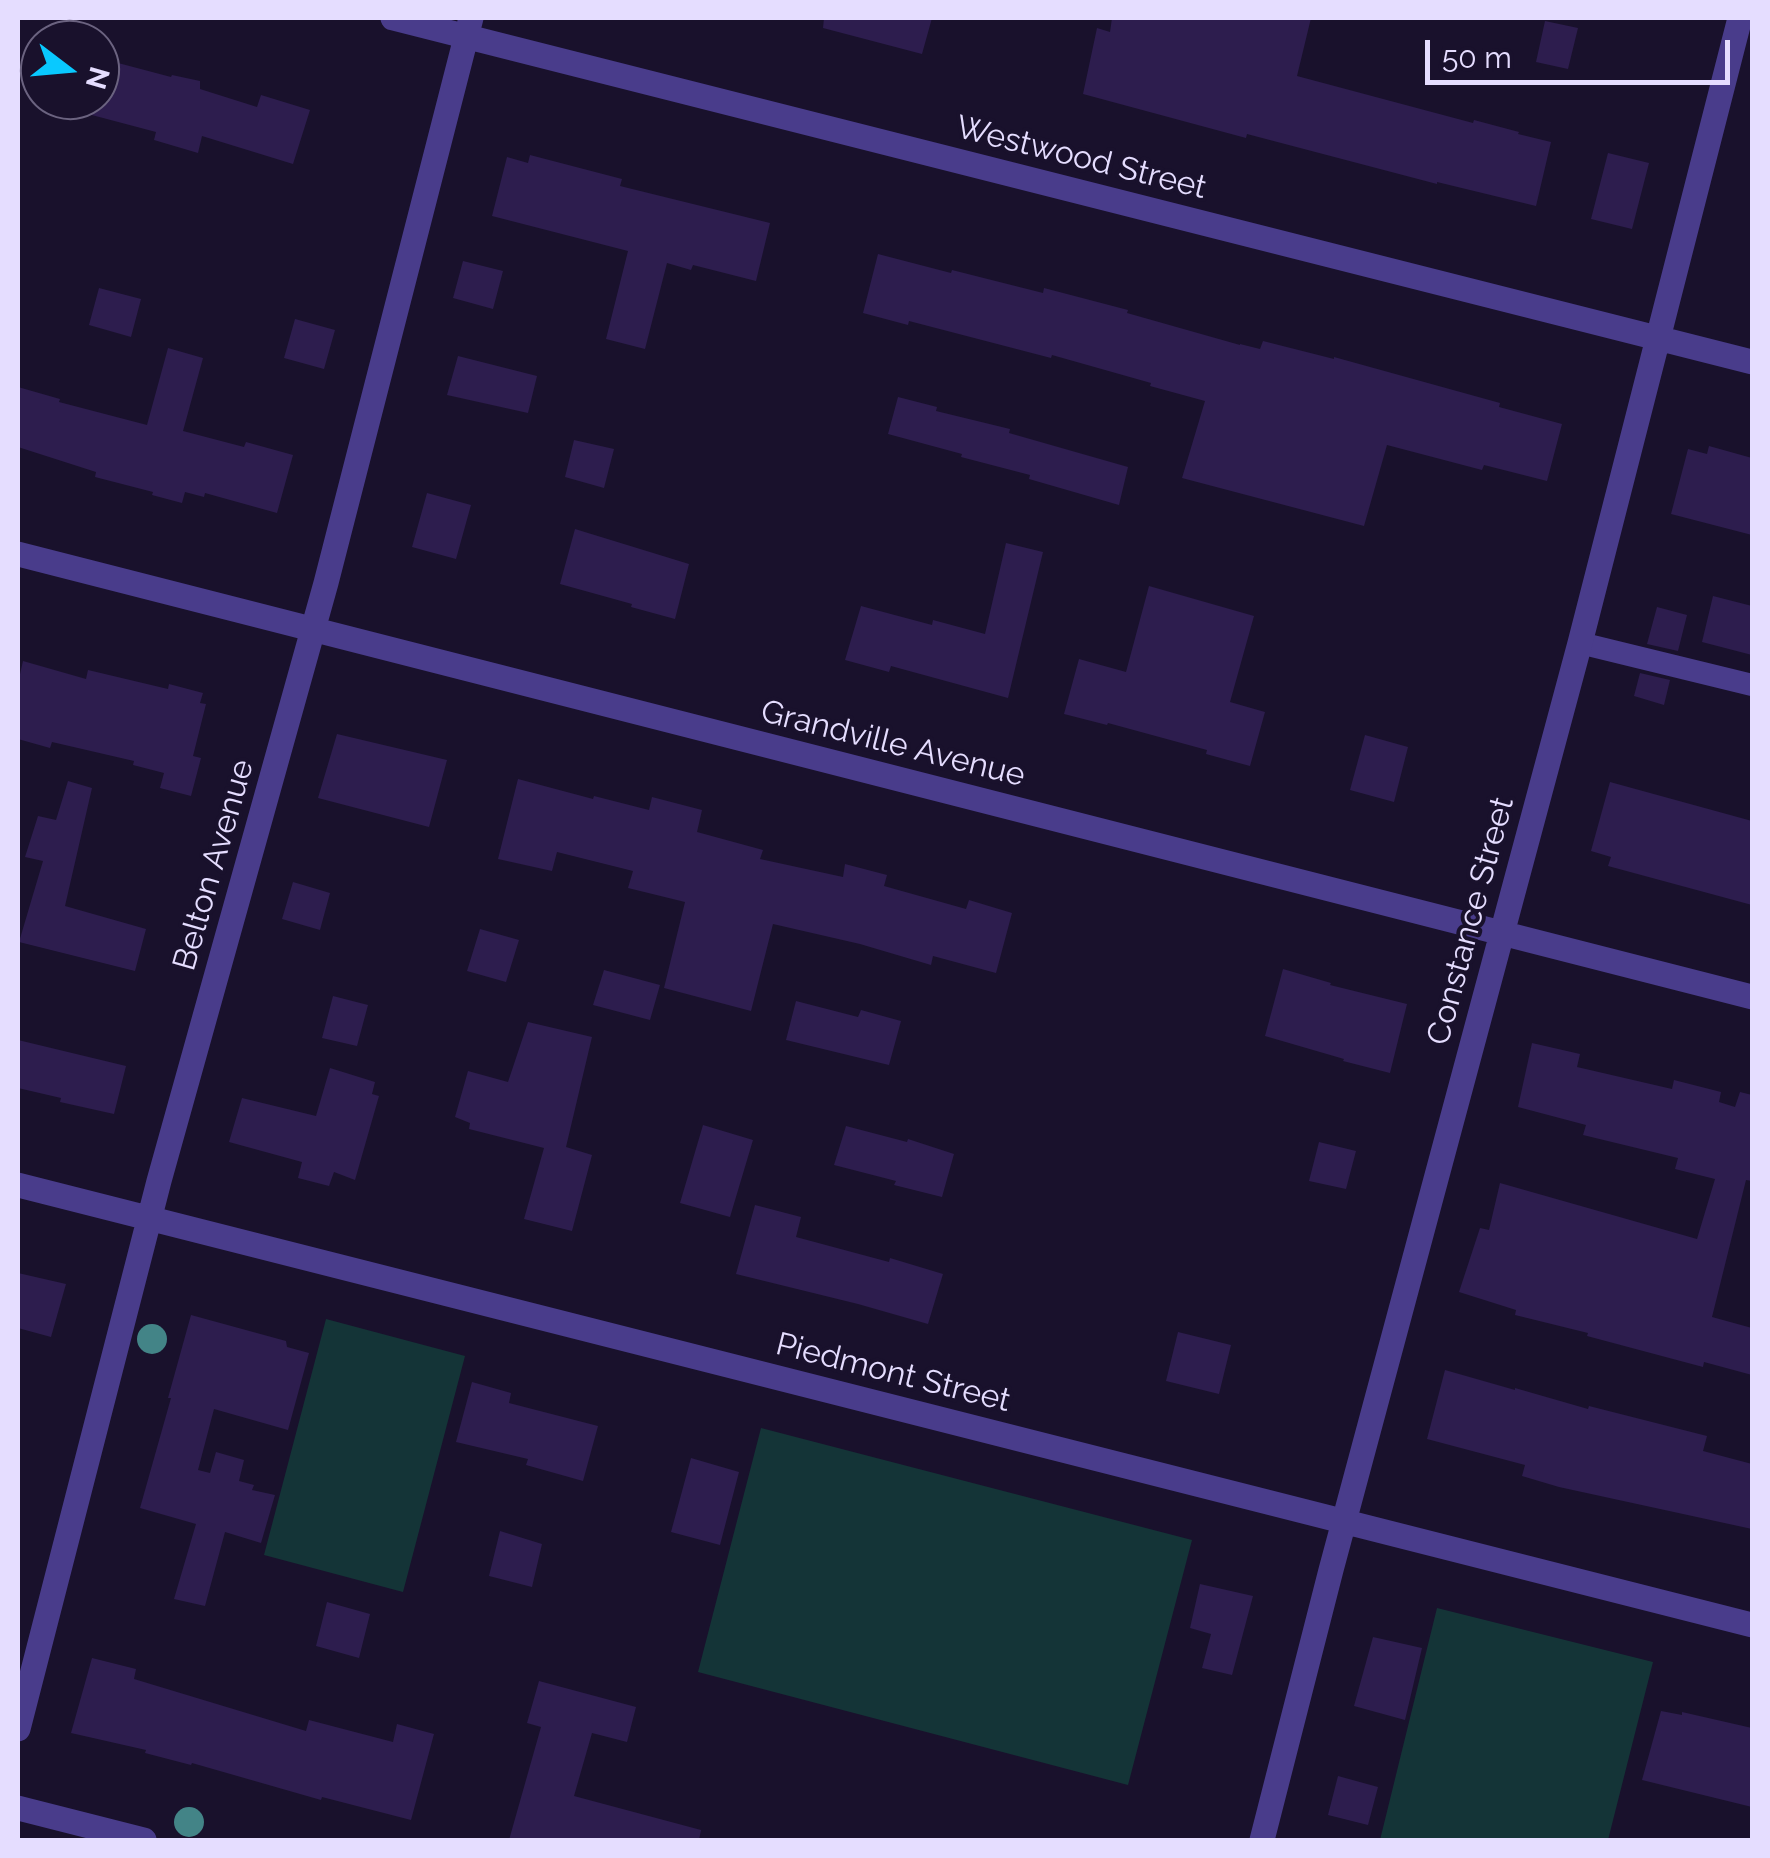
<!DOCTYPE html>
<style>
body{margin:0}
#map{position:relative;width:1770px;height:1858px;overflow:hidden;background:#19112c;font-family:Raleway,sans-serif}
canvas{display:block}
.frame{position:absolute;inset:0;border:20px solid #e5ddff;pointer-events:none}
.north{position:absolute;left:20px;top:20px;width:100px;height:100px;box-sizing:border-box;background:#19112c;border:2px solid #6b6380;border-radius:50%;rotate:106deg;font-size:28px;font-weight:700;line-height:40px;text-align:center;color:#e5ddff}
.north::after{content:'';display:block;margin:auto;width:35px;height:45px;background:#09c9ff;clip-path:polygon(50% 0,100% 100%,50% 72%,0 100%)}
.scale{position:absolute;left:1425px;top:40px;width:305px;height:45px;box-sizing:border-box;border:5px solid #e5ddff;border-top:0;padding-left:12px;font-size:30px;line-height:35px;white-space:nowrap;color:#e5ddff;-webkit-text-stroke:8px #19112c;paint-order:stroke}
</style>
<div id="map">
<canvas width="1770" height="1858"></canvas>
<div class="frame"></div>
<div class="north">N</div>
<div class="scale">50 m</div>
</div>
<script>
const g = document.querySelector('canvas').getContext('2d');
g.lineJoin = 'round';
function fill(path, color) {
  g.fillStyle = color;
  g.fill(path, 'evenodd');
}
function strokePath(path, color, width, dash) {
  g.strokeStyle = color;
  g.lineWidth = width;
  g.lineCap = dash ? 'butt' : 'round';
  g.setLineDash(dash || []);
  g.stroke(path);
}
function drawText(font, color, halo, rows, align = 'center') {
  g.font = font + ' Raleway,sans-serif';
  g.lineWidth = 8;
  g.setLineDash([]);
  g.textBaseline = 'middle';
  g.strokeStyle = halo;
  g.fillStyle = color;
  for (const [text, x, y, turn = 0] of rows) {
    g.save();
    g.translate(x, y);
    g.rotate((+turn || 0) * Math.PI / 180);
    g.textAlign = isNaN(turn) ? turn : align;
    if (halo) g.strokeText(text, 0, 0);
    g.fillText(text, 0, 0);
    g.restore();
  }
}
const green = new Path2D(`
 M 326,1319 L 465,1356 L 403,1592 L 264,1555 Z
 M 761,1428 L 1192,1540 L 1128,1785 L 698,1672 Z
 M 1437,1608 L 1653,1662 L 1608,1840 L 1380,1840 Z`);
const building = new Path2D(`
 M 824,18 L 932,18 L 922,54 L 823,28 Z
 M 1112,18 L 1311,18 L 1297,76 L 1473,123 L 1474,120 L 1519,132 L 1518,134 L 1551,142 L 1536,206 L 1437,182 L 1437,184 L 1247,134 L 1246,138 L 1083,94 L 1097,28 L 1110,32 Z
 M 1545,21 L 1578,28 L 1568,69 L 1536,62 Z
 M 103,59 L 171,77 L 172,75 L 200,81 L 200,89 L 257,107 L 261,95 L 310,110 L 293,164 L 202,136 L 198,153 L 154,140 L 156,132 L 88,114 L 92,100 L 100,100 L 100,71 Z
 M 1608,153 L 1649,163 L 1632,229 L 1591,219 Z
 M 530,155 L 622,179 L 620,186 L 770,223 L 756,281 L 693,265 L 691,270 L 667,263 L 645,349 L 606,339 L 628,251 L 492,216 L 507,157 L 528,163 Z
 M 878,254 L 951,273 L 952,270 L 1043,293 L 1044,288 L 1128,310 L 1127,313 L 1240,345 L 1240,344 L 1260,349 L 1263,341 L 1334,359 L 1334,357 L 1500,403 L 1499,407 L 1562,424 L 1547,481 L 1484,465 L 1482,470 L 1387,445 L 1364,526 L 1182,478 L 1205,401 L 1150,386 L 1151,383 L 1052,355 L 1051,358 L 909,321 L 908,325 L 863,313 Z
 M 463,261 L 503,271 L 493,309 L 453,298 Z
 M 99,288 L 141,299 L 131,337 L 89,325 Z
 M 295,319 L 335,330 L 324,369 L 284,358 Z
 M 168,348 L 203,358 L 183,431 L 244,447 L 246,442 L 293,455 L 277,513 L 205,493 L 204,497 L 185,492 L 182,503 L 152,495 L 153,492 L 95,477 L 96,472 L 18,447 L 18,387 L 60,399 L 59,402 L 147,425 Z
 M 458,356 L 537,376 L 528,413 L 447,395 Z
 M 898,397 L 937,407 L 936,411 L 1010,429 L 1009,433 L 1128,467 L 1119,505 L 1029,479 L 1030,475 L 961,457 L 962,454 L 888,434 Z
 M 574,440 L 614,449 L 604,488 L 565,477 Z
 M 1709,446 L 1752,458 L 1752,535 L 1671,514 L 1688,449 L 1707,454 Z
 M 427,493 L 471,505 L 456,559 L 412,547 Z
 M 575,529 L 689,564 L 675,619 L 631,607 L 632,604 L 560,584 Z
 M 1006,543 L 1043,552 L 1008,698 L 891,666 L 889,672 L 845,660 L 861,606 L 932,625 L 933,620 L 985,634 Z
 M 1149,586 L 1254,616 L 1230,702 L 1265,712 L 1250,766 L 1206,754 L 1207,750 L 1108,723 L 1107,725 L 1064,714 L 1079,659 L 1126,672 Z
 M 1713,596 L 1752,606 L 1752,655 L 1702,642 Z
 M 1657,607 L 1687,615 L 1678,651 L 1647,644 Z
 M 23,661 L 86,679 L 88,670 L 168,689 L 169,684 L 203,693 L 200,703 L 206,704 L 193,756 L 201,758 L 191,796 L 160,788 L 164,773 L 133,765 L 134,761 L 52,742 L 50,748 L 18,739 L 18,683 Z
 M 1640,673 L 1670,680 L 1664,705 L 1634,696 Z
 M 337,734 L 447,760 L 429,827 L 318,798 Z
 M 1365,735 L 1408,747 L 1394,802 L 1350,790 Z
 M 518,779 L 593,799 L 594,796 L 649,810 L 652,797 L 702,810 L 697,832 L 763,850 L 760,859 L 843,877 L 845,864 L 887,875 L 884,886 L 966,909 L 969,900 L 1012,913 L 996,973 L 933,956 L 931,965 L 860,944 L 773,924 L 751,1011 L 664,988 L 685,902 L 628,888 L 633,871 L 557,852 L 552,871 L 498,859 Z
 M 68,781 L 92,788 L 65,906 L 146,929 L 135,971 L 19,942 L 43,861 L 25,857 L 38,816 L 56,820 Z
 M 1610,782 L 1752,821 L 1752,905 L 1608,866 L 1611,857 L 1591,851 Z
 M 293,882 L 330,893 L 320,930 L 282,919 Z
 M 480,929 L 519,940 L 506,982 L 467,971 Z
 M 1283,969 L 1331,983 L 1330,985 L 1407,1004 L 1390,1073 L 1343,1061 L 1344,1059 L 1265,1036 Z
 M 604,970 L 660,985 L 650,1020 L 593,1005 Z
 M 333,996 L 368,1005 L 357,1046 L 322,1038 Z
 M 796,1001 L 858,1017 L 861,1010 L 901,1021 L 889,1065 L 786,1040 Z
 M 528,1022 L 592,1037 L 566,1147 L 592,1155 L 572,1231 L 524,1219 L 544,1148 L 469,1129 L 470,1123 L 455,1117 L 468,1071 L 508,1082 Z
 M 18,1040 L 126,1066 L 114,1114 L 60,1102 L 61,1098 L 18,1088 Z
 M 1532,1043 L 1580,1054 L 1577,1067 L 1672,1089 L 1674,1080 L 1721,1092 L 1719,1102 L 1735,1107 L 1740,1092 L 1752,1095 L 1752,1181 L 1746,1180 L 1712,1317 L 1752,1328 L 1752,1375 L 1704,1362 L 1703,1367 L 1587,1336 L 1588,1333 L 1515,1315 L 1516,1310 L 1459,1292 L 1480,1228 L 1489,1230 L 1500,1183 L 1697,1239 L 1715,1179 L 1675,1169 L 1678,1158 L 1583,1135 L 1586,1125 L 1518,1107 Z
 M 330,1068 L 375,1082 L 372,1094 L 379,1096 L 355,1180 L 334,1172 L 329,1186 L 298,1178 L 302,1162 L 229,1142 L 242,1098 L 316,1116 Z
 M 703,1125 L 753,1140 L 730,1217 L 680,1203 Z
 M 846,1126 L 907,1142 L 908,1139 L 954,1154 L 942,1197 L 894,1185 L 896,1181 L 834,1165 Z
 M 1319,1142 L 1356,1151 L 1346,1189 L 1309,1181 Z
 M 755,1205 L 801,1217 L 796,1237 L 889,1262 L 890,1258 L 943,1274 L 928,1324 L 858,1304 L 736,1274 Z
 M 18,1273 L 66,1284 L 51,1337 L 18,1328 Z
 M 191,1315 L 286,1341 L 287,1347 L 309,1353 L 288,1430 L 214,1409 L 198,1470 L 210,1473 L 216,1452 L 244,1460 L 239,1481 L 254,1485 L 252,1490 L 275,1495 L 261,1543 L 225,1532 L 205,1606 L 174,1599 L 196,1524 L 140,1508 L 171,1398 L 168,1398 Z
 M 1178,1332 L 1231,1345 L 1219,1394 L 1166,1381 Z
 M 1445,1370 L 1515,1390 L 1515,1388 L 1588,1409 L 1589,1406 L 1707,1436 L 1703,1451 L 1752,1464 L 1752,1529 L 1559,1487 L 1522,1476 L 1525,1465 L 1427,1439 Z
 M 472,1382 L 511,1393 L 509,1403 L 598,1426 L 583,1481 L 526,1465 L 528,1459 L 456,1442 Z
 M 691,1458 L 739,1472 L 720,1545 L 671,1532 Z
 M 500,1531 L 542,1544 L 532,1587 L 489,1576 Z
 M 1200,1584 L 1253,1596 L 1232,1675 L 1202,1668 L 1211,1634 L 1190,1628 Z
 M 327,1602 L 370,1614 L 359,1658 L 316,1646 Z
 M 1373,1637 L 1422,1648 L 1405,1720 L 1354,1706 Z
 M 92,1658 L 136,1669 L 134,1679 L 306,1731 L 309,1720 L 393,1742 L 397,1724 L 434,1734 L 411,1820 L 322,1797 L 321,1800 L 192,1763 L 191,1765 L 145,1753 L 146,1750 L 71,1733 Z
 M 539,1681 L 636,1707 L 627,1742 L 592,1733 L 574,1796 L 701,1830 L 699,1840 L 509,1840 L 541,1727 L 527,1723 Z
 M 1661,1711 L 1682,1715 L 1682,1712 L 1752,1728 L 1752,1807 L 1642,1780 Z
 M 1338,1776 L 1378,1787 L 1368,1825 L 1328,1815 Z`);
const lane = new Path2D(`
 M 1580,643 L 1752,685`);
const street = new Path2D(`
 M 393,18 L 1752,362
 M 18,554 L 1752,997
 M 18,1185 L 1752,1625
 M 18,1729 L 159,1181 L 326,583 L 471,18
 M 18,1808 L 144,1840
 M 1262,1840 L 1331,1570 L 1580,643 L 1740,18`);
const trees = [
 [152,1339],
 [189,1822]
];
const streetNames = [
 ["Westwood Street",1081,158,14],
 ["Grandville Avenue",893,744,14],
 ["Belton Avenue",214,865,-74],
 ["Constance Street",1471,921,-75],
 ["Piedmont Street",893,1373,14]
];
fill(green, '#143437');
fill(building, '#2d1d4e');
strokePath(lane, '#493c8b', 22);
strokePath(street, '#493c8b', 25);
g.fillStyle = '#438487';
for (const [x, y] of trees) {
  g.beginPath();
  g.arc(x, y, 15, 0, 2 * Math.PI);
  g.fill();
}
drawText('32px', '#e5ddff', '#19112c', streetNames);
</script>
